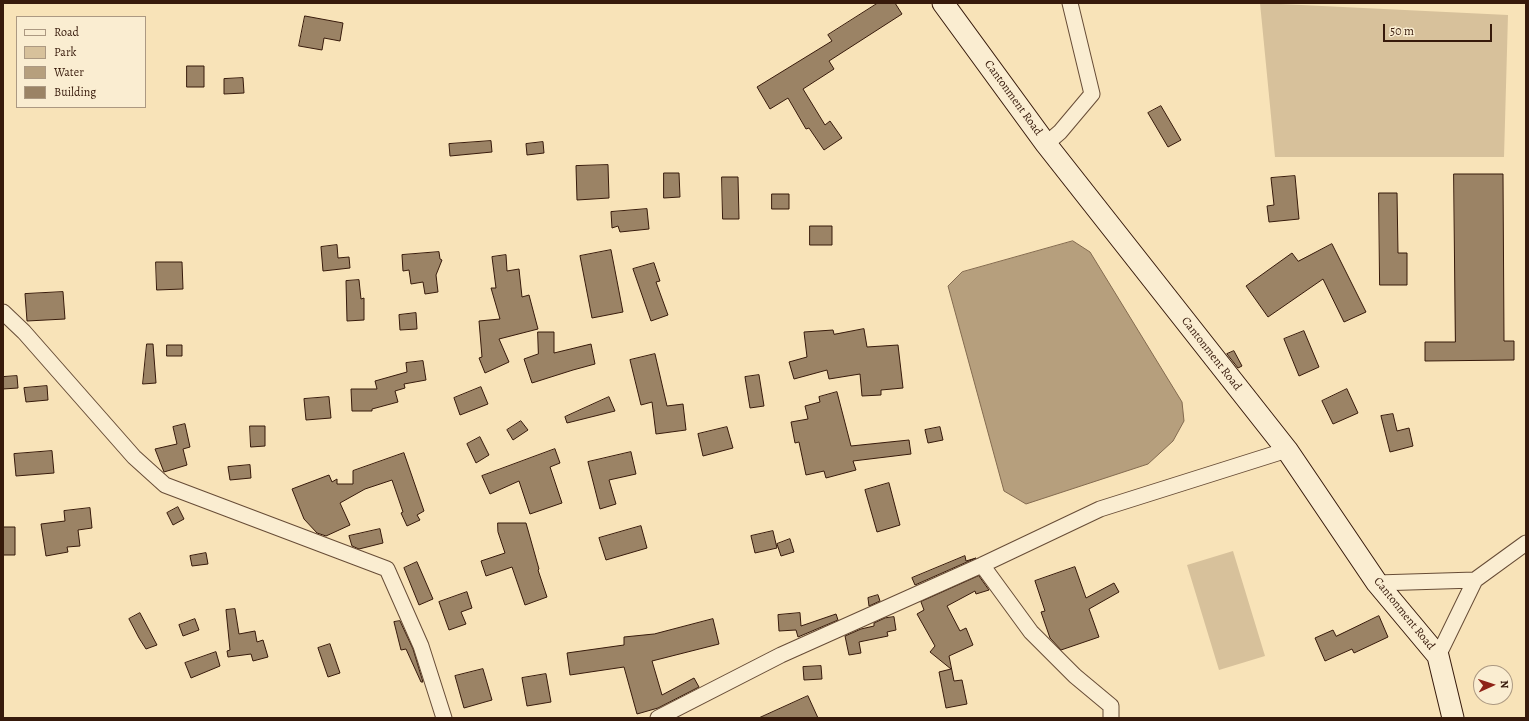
<!DOCTYPE html>
<style>
body{margin:0}
#map{position:relative;width:1529px;height:721px;overflow:hidden;background:#f8e3b8;font-family:Alegreya,serif}
canvas{display:block}
.frame{position:absolute;inset:0;border:4px solid #371a0b;pointer-events:none}
.legend{position:absolute;left:16px;top:16px;width:130px;height:92px;box-sizing:border-box;background:#faedd1;border:1px solid #ac9982;margin:0;padding:5px 7px;list-style:none;font-size:12px;color:#371a0b}
.legend li{display:flex;align-items:center;gap:8px;height:20px}
.legend b{width:20px;border:1px solid #ac9982}
.north{position:absolute;left:1473px;top:665px;width:40px;height:40px;box-sizing:border-box;background:#faedd1;border:1px solid #ac9982;border-radius:50%;rotate:87deg;font-size:11px;font-weight:700;line-height:16px;text-align:center;color:#371a0b}
.north::after{content:'';display:block;margin:auto;width:14px;height:18px;background:#8f2418;clip-path:polygon(50% 0,100% 100%,50% 72%,0 100%)}
.scale{position:absolute;left:1383px;top:24px;width:109px;height:18px;box-sizing:border-box;border:2px solid #371a0b;border-top:0;padding-left:5px;font-size:12px;line-height:14px;white-space:nowrap;color:#371a0b;-webkit-text-stroke:3px #faedd1;paint-order:stroke}
</style>
<div id="map">
<canvas width="1529" height="721"></canvas>
<div class="frame"></div>
<ul class="legend">
<li><b style="height:5px;background:#faedd1"></b>Road</li>
<li><b style="height:11px;background:#d7c19b"></b>Park</li>
<li><b style="height:11px;background:#b69f7d"></b>Water</li>
<li><b style="height:11px;background:#9b8365"></b>Building</li>
</ul>
<div class="north">N</div>
<div class="scale">50 m</div>
</div>
<script>
const g = document.querySelector('canvas').getContext('2d');
g.lineJoin = 'round';
function fill(path, color) {
  g.fillStyle = color;
  g.fill(path, 'evenodd');
}
function strokePath(path, color, width, dash) {
  g.strokeStyle = color;
  g.lineWidth = width;
  g.lineCap = dash ? 'butt' : 'round';
  g.setLineDash(dash || []);
  g.stroke(path);
}
function drawText(font, color, halo, rows, align = 'center') {
  g.font = font + ' Alegreya,serif';
  g.lineWidth = 3;
  g.setLineDash([]);
  g.textBaseline = 'middle';
  g.strokeStyle = halo;
  g.fillStyle = color;
  for (const [text, x, y, turn = 0] of rows) {
    g.save();
    g.translate(x, y);
    g.rotate((+turn || 0) * Math.PI / 180);
    g.textAlign = isNaN(turn) ? turn : align;
    if (halo) g.strokeText(text, 0, 0);
    g.fillText(text, 0, 0);
    g.restore();
  }
}
const green = new Path2D(`
 M 1260,3 L 1508,15 L 1504,157 L 1275,157 Z
 M 1233,551 L 1265,656 L 1219,670 L 1187,565 Z`);
const water = new Path2D(`
 M 1073,241 L 1090,252 L 1182,402 L 1184,421 L 1173,441 L 1148,464 L 1026,504 L 1004,491 L 948,286 L 962,272 Z`);
const building = new Path2D(`
 M 878,3 L 895,3 L 902,14 L 829,61 L 834,69 L 803,89 L 825,125 L 830,121 L 842,138 L 824,150 L 809,128 L 806,129 L 788,98 L 770,109 L 757,87 L 832,41 L 828,35 Z
 M 305,16 L 343,23 L 340,41 L 324,38 L 322,50 L 299,46 Z
 M 187,66 L 204,66 L 204,87 L 187,87 Z
 M 243,78 L 244,93 L 224,94 L 224,79 Z
 M 1161,106 L 1181,140 L 1168,147 L 1148,113 Z
 M 491,141 L 492,152 L 450,156 L 449,144 Z
 M 543,142 L 544,153 L 527,155 L 526,144 Z
 M 608,165 L 609,198 L 577,200 L 576,166 Z
 M 664,173 L 679,173 L 680,197 L 664,198 Z
 M 1454,174 L 1503,174 L 1504,341 L 1514,341 L 1514,360 L 1425,361 L 1425,342 L 1455,342 Z
 M 1295,176 L 1299,219 L 1269,222 L 1267,206 L 1274,205 L 1271,178 Z
 M 722,177 L 738,177 L 739,219 L 723,219 Z
 M 1379,193 L 1397,193 L 1398,253 L 1407,253 L 1407,285 L 1380,285 Z
 M 772,194 L 789,194 L 789,209 L 772,209 Z
 M 647,209 L 649,229 L 620,232 L 618,226 L 612,228 L 611,212 Z
 M 810,226 L 832,226 L 832,245 L 810,245 Z
 M 1332,244 L 1366,312 L 1344,322 L 1323,279 L 1268,317 L 1246,286 L 1292,253 L 1298,261 Z
 M 337,245 L 338,258 L 349,257 L 350,268 L 323,271 L 321,247 Z
 M 611,250 L 623,312 L 592,318 L 580,256 Z
 M 439,252 L 440,259 L 442,260 L 436,275 L 438,292 L 425,294 L 423,282 L 411,284 L 409,270 L 403,271 L 402,255 Z
 M 506,255 L 507,271 L 519,269 L 522,297 L 529,295 L 538,329 L 499,339 L 509,362 L 485,373 L 479,358 L 482,357 L 479,321 L 500,319 L 491,288 L 496,288 L 492,257 Z
 M 156,262 L 182,262 L 183,289 L 157,290 Z
 M 654,263 L 660,281 L 656,282 L 668,315 L 651,321 L 633,269 Z
 M 359,280 L 361,299 L 364,298 L 364,320 L 347,321 L 346,281 Z
 M 63,292 L 65,319 L 27,321 L 25,294 Z
 M 416,313 L 417,329 L 400,330 L 399,315 Z
 M 864,329 L 867,347 L 898,345 L 903,388 L 881,390 L 881,395 L 862,396 L 860,374 L 829,379 L 827,370 L 794,379 L 789,362 L 807,357 L 804,332 L 833,330 L 834,334 Z
 M 1304,331 L 1319,367 L 1299,376 L 1284,339 Z
 M 538,332 L 554,332 L 554,353 L 591,344 L 595,364 L 573,370 L 532,383 L 524,359 L 538,354 Z
 M 147,344 L 153,344 L 156,383 L 143,384 Z
 M 167,345 L 182,345 L 182,356 L 167,356 Z
 M 1234,351 L 1242,366 L 1238,368 L 1227,354 Z
 M 655,354 L 667,406 L 683,404 L 686,430 L 656,434 L 652,402 L 641,405 L 630,360 Z
 M 423,361 L 426,380 L 404,384 L 405,388 L 395,391 L 398,402 L 372,409 L 372,411 L 352,411 L 351,389 L 377,389 L 375,381 L 407,372 L 406,363 Z
 M 759,375 L 764,406 L 750,408 L 745,377 Z
 M 17,376 L 18,388 L 3,389 L 3,377 Z
 M 47,386 L 48,400 L 26,402 L 24,388 Z
 M 481,387 L 488,404 L 460,415 L 454,398 Z
 M 1347,389 L 1358,413 L 1333,424 L 1322,401 Z
 M 837,392 L 851,446 L 909,440 L 911,454 L 853,461 L 856,470 L 826,478 L 824,471 L 806,475 L 799,442 L 795,443 L 791,422 L 808,419 L 805,406 L 820,402 L 819,397 Z
 M 329,397 L 331,418 L 306,420 L 304,399 Z
 M 609,397 L 615,411 L 567,423 L 565,417 Z
 M 1393,414 L 1397,431 L 1409,428 L 1413,446 L 1390,452 L 1381,416 Z
 M 521,421 L 528,430 L 513,440 L 507,430 Z
 M 185,424 L 190,447 L 183,449 L 187,465 L 164,472 L 155,449 L 177,444 L 173,427 Z
 M 250,426 L 265,426 L 265,446 L 251,447 Z
 M 727,427 L 733,448 L 703,456 L 698,434 Z
 M 940,427 L 943,440 L 928,443 L 925,430 Z
 M 480,437 L 489,455 L 476,463 L 467,444 Z
 M 555,449 L 560,463 L 550,467 L 562,503 L 530,514 L 519,481 L 490,494 L 482,476 Z
 M 52,451 L 54,473 L 16,476 L 14,454 Z
 M 631,452 L 636,474 L 609,480 L 616,504 L 600,509 L 588,462 Z
 M 404,453 L 424,511 L 417,515 L 420,520 L 407,526 L 401,513 L 403,512 L 392,480 L 365,489 L 340,503 L 350,525 L 326,536 L 317,533 L 304,519 L 292,489 L 329,475 L 332,482 L 337,479 L 337,484 L 353,484 L 353,471 Z
 M 250,465 L 251,478 L 230,480 L 228,467 Z
 M 889,483 L 900,525 L 877,532 L 865,490 Z
 M 178,507 L 184,519 L 173,525 L 167,513 Z
 M 90,508 L 92,528 L 78,530 L 80,546 L 67,547 L 68,552 L 46,556 L 41,524 L 65,521 L 64,511 Z
 M 498,523 L 526,523 L 539,569 L 538,570 L 547,597 L 525,605 L 512,567 L 486,576 L 481,561 L 505,553 L 498,532 Z
 M 641,526 L 647,548 L 606,560 L 599,538 Z
 M 3,527 L 15,527 L 15,555 L 3,555 Z
 M 380,529 L 383,543 L 359,549 L 352,546 L 349,536 Z
 M 773,531 L 777,548 L 755,553 L 751,536 Z
 M 790,539 L 794,552 L 781,556 L 777,544 Z
 M 206,553 L 208,564 L 192,566 L 190,556 Z
 M 965,556 L 966,561 L 976,558 L 915,585 L 912,578 Z
 M 417,562 L 433,599 L 419,605 L 404,568 Z
 M 1075,567 L 1086,598 L 1114,583 L 1119,592 L 1089,609 L 1099,637 L 1061,650 L 1050,638 L 1041,612 L 1045,611 L 1035,581 Z
 M 979,576 L 989,590 L 976,594 L 975,591 L 947,606 L 960,631 L 966,628 L 973,645 L 949,656 L 954,681 L 962,680 L 967,704 L 946,708 L 939,672 L 951,669 L 930,652 L 935,646 L 917,614 L 924,610 L 921,602 Z
 M 467,592 L 472,608 L 461,612 L 466,624 L 449,630 L 439,602 Z
 M 878,595 L 880,601 L 869,606 L 868,598 Z
 M 235,609 L 239,634 L 255,631 L 257,642 L 263,640 L 268,657 L 253,661 L 251,654 L 228,657 L 227,651 L 230,650 L 226,610 Z
 M 140,613 L 157,645 L 146,649 L 139,638 L 129,619 Z
 M 800,613 L 801,626 L 836,614 L 838,620 L 798,637 L 796,630 L 779,631 L 778,615 Z
 M 1379,616 L 1388,637 L 1354,653 L 1352,649 L 1325,661 L 1315,638 L 1333,630 L 1336,636 Z
 M 894,617 L 896,630 L 887,632 L 888,636 L 859,642 L 861,653 L 849,655 L 845,636 L 861,629 L 874,626 L 874,623 L 885,618 Z
 M 195,619 L 199,630 L 183,636 L 179,625 Z
 M 713,619 L 719,644 L 652,661 L 662,695 L 694,678 L 699,687 L 658,708 L 637,714 L 624,667 L 570,675 L 567,653 L 624,645 L 624,637 L 654,634 Z
 M 400,621 L 413,649 L 423,682 L 421,682 L 406,649 L 401,650 L 394,622 Z
 M 330,644 L 340,673 L 328,677 L 318,648 Z
 M 216,652 L 220,666 L 191,678 L 185,663 Z
 M 821,666 L 822,679 L 804,680 L 803,667 Z
 M 483,669 L 492,700 L 464,708 L 455,676 Z
 M 546,674 L 551,702 L 527,706 L 522,678 Z
 M 808,696 L 818,718 L 759,718 Z`);
const street = new Path2D(`
 M 1046,144 L 1060,132 L 1092,94 L 1070,3
 M 3,312 L 24,332 L 134,457 L 165,485 L 387,569 L 421,646 L 444,718
 M 982,565 L 1031,632 L 1075,676 L 1111,706 L 1111,718
 M 1377,583 L 1475,580
 M 1438,656 L 1475,580 L 1526,543
 M 658,718 L 781,655 L 982,565 L 1100,509 L 1287,450`);
const secondary = new Path2D(`
 M 943,3 L 1046,144 L 1287,450 L 1377,583 L 1438,656 L 1453,718`);
const streetNames = [
 ["Cantonment Road",1013,98,54],
 ["Cantonment Road",1211,354,52],
 ["Cantonment Road",1404,614,51]
];
fill(green, '#d7c19b');
fill(water, '#b69f7d');
strokePath(water, '#836a4f', 1);
fill(building, '#9b8365');
strokePath(building, '#371a0b', 1);
strokePath(street, '#674c36', 17);
strokePath(secondary, '#371a0b', 23);
strokePath(street, '#faedd1', 15);
strokePath(secondary, '#faedd1', 21);
drawText('12px', '#371a0b', '#faedd1', streetNames);
</script>
